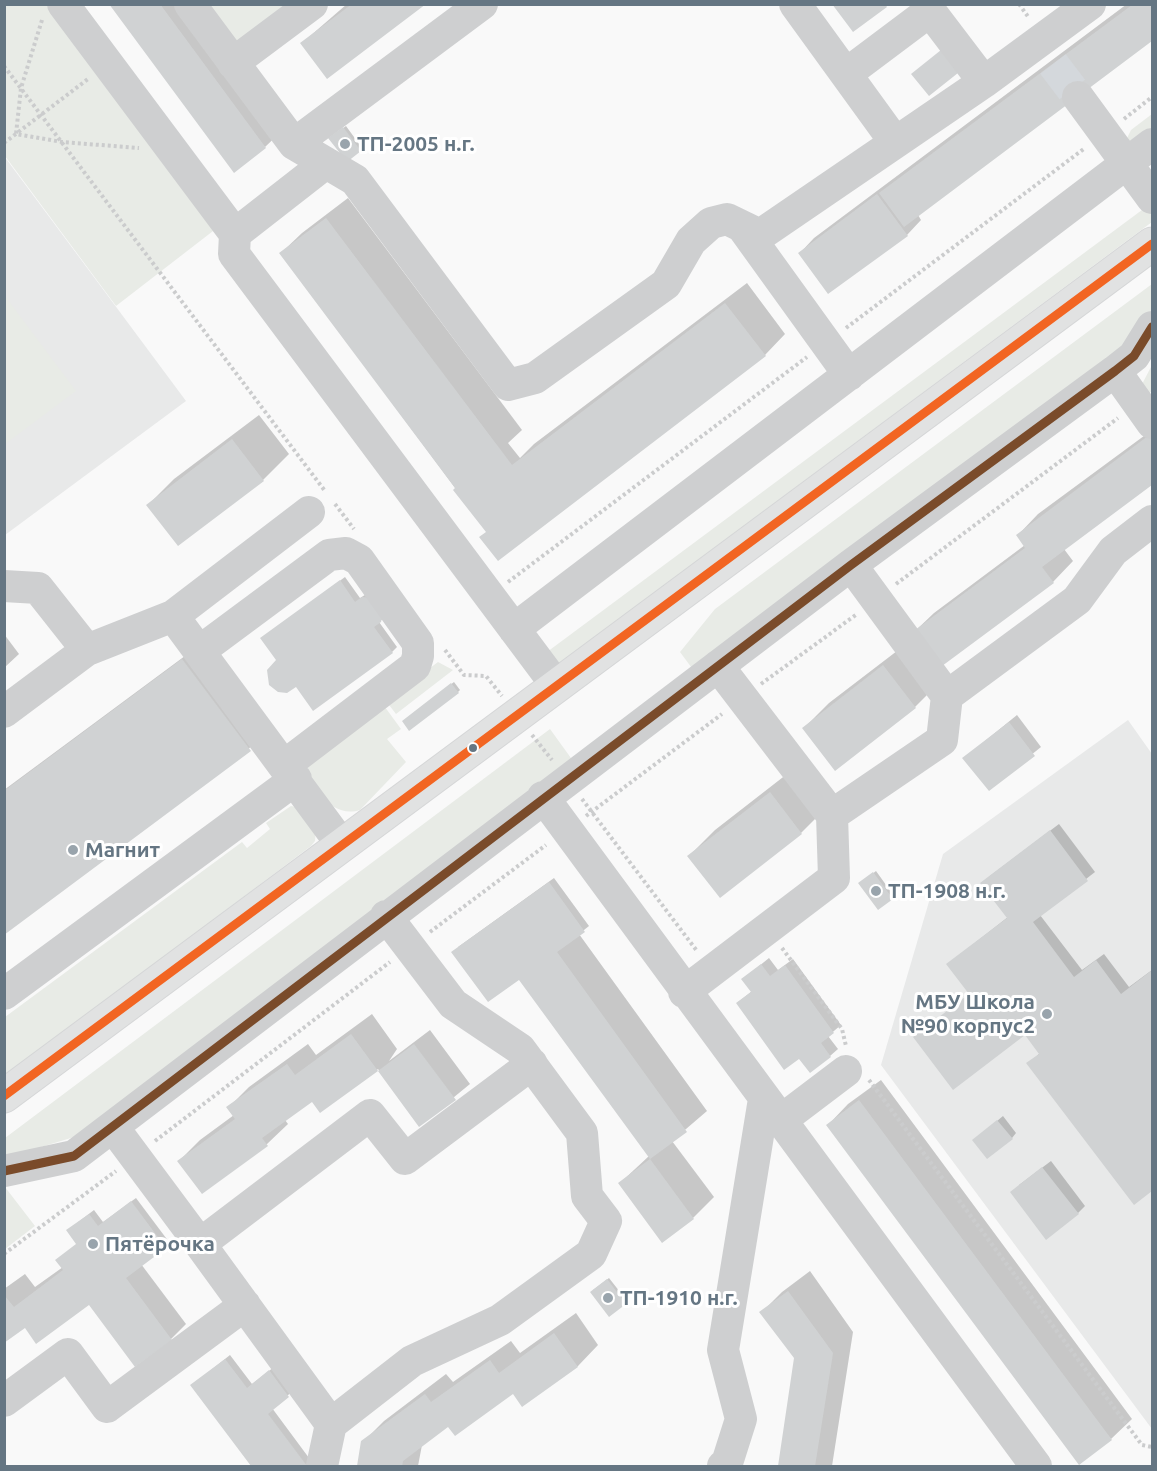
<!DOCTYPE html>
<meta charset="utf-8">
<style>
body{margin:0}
#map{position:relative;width:1157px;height:1471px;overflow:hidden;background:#f9f9f9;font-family:Ubuntu,sans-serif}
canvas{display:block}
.frame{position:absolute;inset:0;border:6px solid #657683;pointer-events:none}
</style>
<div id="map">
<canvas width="1157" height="1471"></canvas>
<div class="frame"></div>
</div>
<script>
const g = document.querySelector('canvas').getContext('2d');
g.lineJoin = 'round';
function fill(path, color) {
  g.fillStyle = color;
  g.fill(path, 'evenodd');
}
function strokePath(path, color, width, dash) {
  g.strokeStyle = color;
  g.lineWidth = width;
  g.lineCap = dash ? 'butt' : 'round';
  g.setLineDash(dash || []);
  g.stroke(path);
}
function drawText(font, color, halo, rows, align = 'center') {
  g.font = font + ' Ubuntu,sans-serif';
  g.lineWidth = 6;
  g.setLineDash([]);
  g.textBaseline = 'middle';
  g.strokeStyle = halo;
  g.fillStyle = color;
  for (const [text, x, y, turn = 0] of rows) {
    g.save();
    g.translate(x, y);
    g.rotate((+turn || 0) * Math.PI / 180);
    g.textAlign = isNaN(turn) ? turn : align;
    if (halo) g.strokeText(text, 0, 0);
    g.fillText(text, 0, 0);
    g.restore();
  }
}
const built = new Path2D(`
 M 4,156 L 186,401 L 5,535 L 4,535 Z
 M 1128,720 L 1152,754 L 1152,1429 L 881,1065 L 943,854 Z`);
const green = new Path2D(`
 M 4,5 L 63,5 L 226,221 L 116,306 L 5,156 Z
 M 190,5 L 312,5 L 233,63 Z
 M 1152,114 L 1152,142 L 1147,146 L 1126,140 L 1131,130 Z
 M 1146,207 L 1152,216 L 1152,222 L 557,665 L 547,652 Z
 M 1152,284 L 1152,320 L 1130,356 L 697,675 L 680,652 L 715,609 Z
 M 5,296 L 76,391 L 5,444 Z
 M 1152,365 L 1152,391 L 1143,398 L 1140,388 Z
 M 438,662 L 453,670 L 396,714 L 386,701 Z
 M 382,703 L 401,729 L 387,739 L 406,762 L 360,810 C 330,819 315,786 299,766 Z
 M 550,729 L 576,765 L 84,1134 L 5,1158 L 5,1138 Z
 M 291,806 L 296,807 L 316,830 L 315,841 L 311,846 L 5,1077 L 5,1017 L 242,842 L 247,848 L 270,829 L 266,823 Z
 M 5,1187 L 35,1226 L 5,1249 Z`);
const shadow = new Path2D(`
 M 111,4 L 196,4 L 286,127 L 265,147 Z
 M 347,4 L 424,4 L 302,43 Z
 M 1127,4 L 1152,4 L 1152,39 L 918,215 L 921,220 L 907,235 L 800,253 L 814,238 Z
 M 346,126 L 362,148 L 347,160 L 332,136 Z
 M 348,198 L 522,430 L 508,443 L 520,458 L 534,444 L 747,283 L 785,334 L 765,355 L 487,531 L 281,253 L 302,233 Z
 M 259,415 L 289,454 L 263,480 L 148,505 L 174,479 Z
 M 1152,430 L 1152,484 L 1064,549 L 1073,561 L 1053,582 L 913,633 L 934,613 L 1025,545 L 1018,535 L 1038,514 Z
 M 345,577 L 360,598 L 368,593 L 386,616 L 379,622 L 397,647 L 392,652 L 278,660 L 262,638 Z
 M 4,634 L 19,654 L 4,668 Z
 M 910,641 L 941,681 L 915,707 L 835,769 L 804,728 L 829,703 Z
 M 193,650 L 260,740 L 4,933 L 4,790 Z
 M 454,682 L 460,690 L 458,692 L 406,719 Z
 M 1017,715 L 1041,747 L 989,789 L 964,758 Z
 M 796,767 L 827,807 L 801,833 L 720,896 L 689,856 L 715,830 Z
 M 1059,824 L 1095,872 L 1040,915 L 1082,970 L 1104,954 L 1129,987 L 1152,970 L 1152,1190 L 1134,1203 L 1028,1064 L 1040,1053 L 1025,1033 L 915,1037 L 971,993 L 948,964 L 1008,917 L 990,876 Z
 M 876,871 L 894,896 L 878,908 L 862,882 Z
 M 554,878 L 589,926 L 579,934 L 707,1111 L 672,1141 L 714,1197 L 693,1218 L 663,1241 L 620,1183 L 649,1156 L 521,980 L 458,947 Z
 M 769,958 L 778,970 L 793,959 L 841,1025 L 828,1036 L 838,1049 L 830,1056 L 800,1057 L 737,1003 L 752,991 L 743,979 Z
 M 372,1014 L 397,1049 L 389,1061 L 430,1030 L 470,1084 L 420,1125 L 378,1069 L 320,1111 L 312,1100 L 285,1120 L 288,1124 L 267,1144 L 202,1192 L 179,1161 L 200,1140 L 234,1115 L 228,1108 L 249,1087 L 308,1044 L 316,1055 Z
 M 881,1080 L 1132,1419 L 1111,1439 L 828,1125 L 848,1104 Z
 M 1003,1116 L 1016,1133 L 1012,1138 L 979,1136 Z
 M 1051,1161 L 1085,1206 L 1078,1213 L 1019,1185 Z
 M 136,1198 L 169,1242 L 141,1264 L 186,1324 L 171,1339 L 89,1303 L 25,1326 L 4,1341 L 4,1289 L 25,1274 L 35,1287 L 63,1267 L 78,1244 L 73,1226 L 94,1210 L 103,1222 Z
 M 810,1271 L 853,1332 L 832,1466 L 779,1466 L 795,1358 L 761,1313 L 782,1292 Z
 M 609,1278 L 627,1301 L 625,1303 L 593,1290 Z
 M 576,1313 L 598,1345 L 578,1366 L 522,1404 L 514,1392 L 448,1425 L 422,1445 L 418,1466 L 359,1466 L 363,1442 L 384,1421 L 446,1374 L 453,1382 L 511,1341 L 520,1353 Z
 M 230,1355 L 252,1384 L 274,1367 L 293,1391 L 272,1408 L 312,1462 L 308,1466 L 253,1466 L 192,1385 Z`);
const building = new Path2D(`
 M 109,4 L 160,4 L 266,148 L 234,173 Z
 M 352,4 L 426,4 L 327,79 L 300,43 Z
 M 832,4 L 885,4 L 887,7 L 853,32 Z
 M 1132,5 L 1152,5 L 1152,41 L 904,227 L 879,193 Z
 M 946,46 L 963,69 L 929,96 L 911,74 Z
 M 343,127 L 361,151 L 347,162 L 328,138 Z
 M 877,194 L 908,236 L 828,294 L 798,253 Z
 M 326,218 L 512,465 L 725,303 L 766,356 L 498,561 L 479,537 L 486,532 L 453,490 L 455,488 L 279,253 Z
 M 1152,433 L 1152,485 L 1042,567 L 1054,583 L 938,669 L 911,633 L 1025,548 L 1016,535 Z
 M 232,439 L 264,481 L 178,546 L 146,505 Z
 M 340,580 L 355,602 L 362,597 L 372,598 L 383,613 L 381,622 L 374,627 L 393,653 L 313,711 L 296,687 L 287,693 L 278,692 L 269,685 L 267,670 L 276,660 L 260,638 Z
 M 182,659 L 251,751 L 4,935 L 4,791 Z
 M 883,665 L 916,708 L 835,771 L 802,728 Z
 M 451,683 L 459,693 L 409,731 L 402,721 Z
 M 1009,722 L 1035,756 L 989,791 L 962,758 Z
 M 770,792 L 802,834 L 720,898 L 687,856 Z
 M 1050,830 L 1088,881 L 1033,922 L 1074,977 L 1096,960 L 1121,994 L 1152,970 L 1152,1191 L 1134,1205 L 1026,1063 L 1039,1054 L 1025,1035 L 953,1090 L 913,1037 L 969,994 L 946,964 L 1007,918 L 980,883 Z
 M 873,872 L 893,899 L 878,910 L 858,883 Z
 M 549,882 L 585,932 L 557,952 L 687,1132 L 650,1159 L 519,980 L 488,1002 L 451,952 Z
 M 761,964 L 770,976 L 785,965 L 834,1033 L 821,1043 L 831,1057 L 810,1073 L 799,1059 L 784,1070 L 736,1003 L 751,992 L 741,979 Z
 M 351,1034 L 378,1071 L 320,1113 L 312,1102 L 262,1138 L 268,1146 L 202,1194 L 177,1161 L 235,1119 L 226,1107 L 287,1064 L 295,1075 Z
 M 414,1044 L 456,1100 L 419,1127 L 378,1071 Z
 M 859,1100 L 1112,1440 L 1079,1465 L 826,1125 Z
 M 997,1120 L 1013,1139 L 987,1159 L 972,1140 Z
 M 650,1159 L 694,1219 L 662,1243 L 618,1183 Z
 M 1042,1167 L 1079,1214 L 1046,1240 L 1010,1192 Z
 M 131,1201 L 166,1248 L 126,1278 L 172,1340 L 135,1367 L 89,1305 L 36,1344 L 25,1328 L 4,1343 L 4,1295 L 14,1307 L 63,1270 L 55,1260 L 76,1244 L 66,1230 L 89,1214 L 98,1226 Z
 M 607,1279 L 626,1304 L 609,1317 L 590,1292 Z
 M 788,1291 L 833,1353 L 815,1466 L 778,1466 L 794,1358 L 759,1312 Z
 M 554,1333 L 578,1367 L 522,1407 L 513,1394 L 455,1436 L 448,1427 L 403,1461 L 402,1466 L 357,1466 L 361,1441 L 425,1394 L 431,1402 L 490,1360 L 499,1373 Z
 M 225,1359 L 247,1388 L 269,1370 L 289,1397 L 268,1414 L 307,1466 L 251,1466 L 190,1385 Z`);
const minorTunnel = new Path2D(`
 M 1053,64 L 1078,97`);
const path = new Path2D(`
 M 1019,4 L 1029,18
 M 42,20 L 21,88 L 16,134 L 62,142 L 139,148
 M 4,66 L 325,491
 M 1124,119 L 1152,97
 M 4,143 L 88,79
 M 846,328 L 1085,148
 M 335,504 L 354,529
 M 508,582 L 807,357
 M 896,584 L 1118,418
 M 445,650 L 464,675 L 486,676 L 502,696
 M 761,684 L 857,614
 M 532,735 L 552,760
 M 582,799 L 697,951
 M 586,816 L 722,714
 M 430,932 L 546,845
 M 782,948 L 842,1029 L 846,1046
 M 869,1080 L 1142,1445 L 1152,1447
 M 155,1141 L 390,962
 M 4,1254 L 116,1171`);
const minor = new Path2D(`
 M 63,4 L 235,234 L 234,254 L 556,685
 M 190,4 L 294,144 L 355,180 L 508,385 L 535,378 L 666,284 L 691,241 L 711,223 L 727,219 L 760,235 L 984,82 L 1090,4
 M 795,4 L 895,142
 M 930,11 L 984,82
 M 233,63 L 312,4
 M 846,74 L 930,11 L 926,4
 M 1078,97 L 1152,198
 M 294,144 L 482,4
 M 743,228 L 849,375
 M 235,234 L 326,163
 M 1115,371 L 1152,423
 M 851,565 L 947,696
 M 4,586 L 38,588 L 87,650
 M 173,616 L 309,512
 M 514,629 L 1152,144
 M 201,650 L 329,555 L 346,553 L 359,560 L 418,643 L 418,656 L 415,666 L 285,765
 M 4,712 L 87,650 L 173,616 L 342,845
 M 543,797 L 1036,1466
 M 832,815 L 942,740 L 947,696 L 1077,600 L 1113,551 L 1152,521
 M 684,992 L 834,878 L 832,815 L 718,666
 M 4,994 L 296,779
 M 780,1121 L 846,1071
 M 113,1127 L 200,1244 L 370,1115 L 405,1159 L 532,1064
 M 4,1171 L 74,1156 L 851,565 L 1115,371 L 1134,356 L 1152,327
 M 200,1244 L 331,1424
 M 4,1401 L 68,1354 L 107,1407 L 245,1305
 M 322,1466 L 331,1424 L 412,1361 L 500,1320 L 591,1254 L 606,1221 L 587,1196 L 582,1133 L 520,1049 L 453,1004 L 386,916
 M 723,1466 L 727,1463 L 741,1419 L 723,1350 L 764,1099`);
const major = new Path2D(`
 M 4,1096 L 1152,244`);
const bus1 = new Path2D(`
 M 4,1096 L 1152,244`);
const bus2 = new Path2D(`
 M 4,1171 L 74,1156 L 851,565 L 1115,371 L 1134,356 L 1152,327`);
const markers = [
 [345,144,6,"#99a4ac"],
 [473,748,5,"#657683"],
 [73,850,6,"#99a4ac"],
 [876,891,6,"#99a4ac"],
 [1047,1014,6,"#99a4ac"],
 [93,1244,6,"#99a4ac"],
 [608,1298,6,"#99a4ac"]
];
const poiNames = [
 ["ТП-2005 н.г.",357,144],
 ["Магнит",85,850],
 ["ТП-1908 н.г.",888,891],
 ["МБУ Школа",1035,1002,"right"],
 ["№90 корпус2",1035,1026,"right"],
 ["Пятёрочка",105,1244],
 ["ТП-1910 н.г.",620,1298]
];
fill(built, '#e8e9e9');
fill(green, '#e8ebe6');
fill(shadow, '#0003');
fill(building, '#d0d2d3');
strokePath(minorTunnel, '#d4d8dc', 32, [32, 16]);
strokePath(major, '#d5d6d7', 35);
strokePath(path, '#cbcccd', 4, [3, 3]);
strokePath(minor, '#cecfd0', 32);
strokePath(major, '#e1e2e2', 33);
strokePath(bus1, '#f26522', 9);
strokePath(bus2, '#7a4b2a', 9);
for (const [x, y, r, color] of markers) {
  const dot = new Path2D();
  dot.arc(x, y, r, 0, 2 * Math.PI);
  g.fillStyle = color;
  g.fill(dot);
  strokePath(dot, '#fff', 2);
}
drawText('bold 21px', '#657683', '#fff', poiNames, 'left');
</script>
